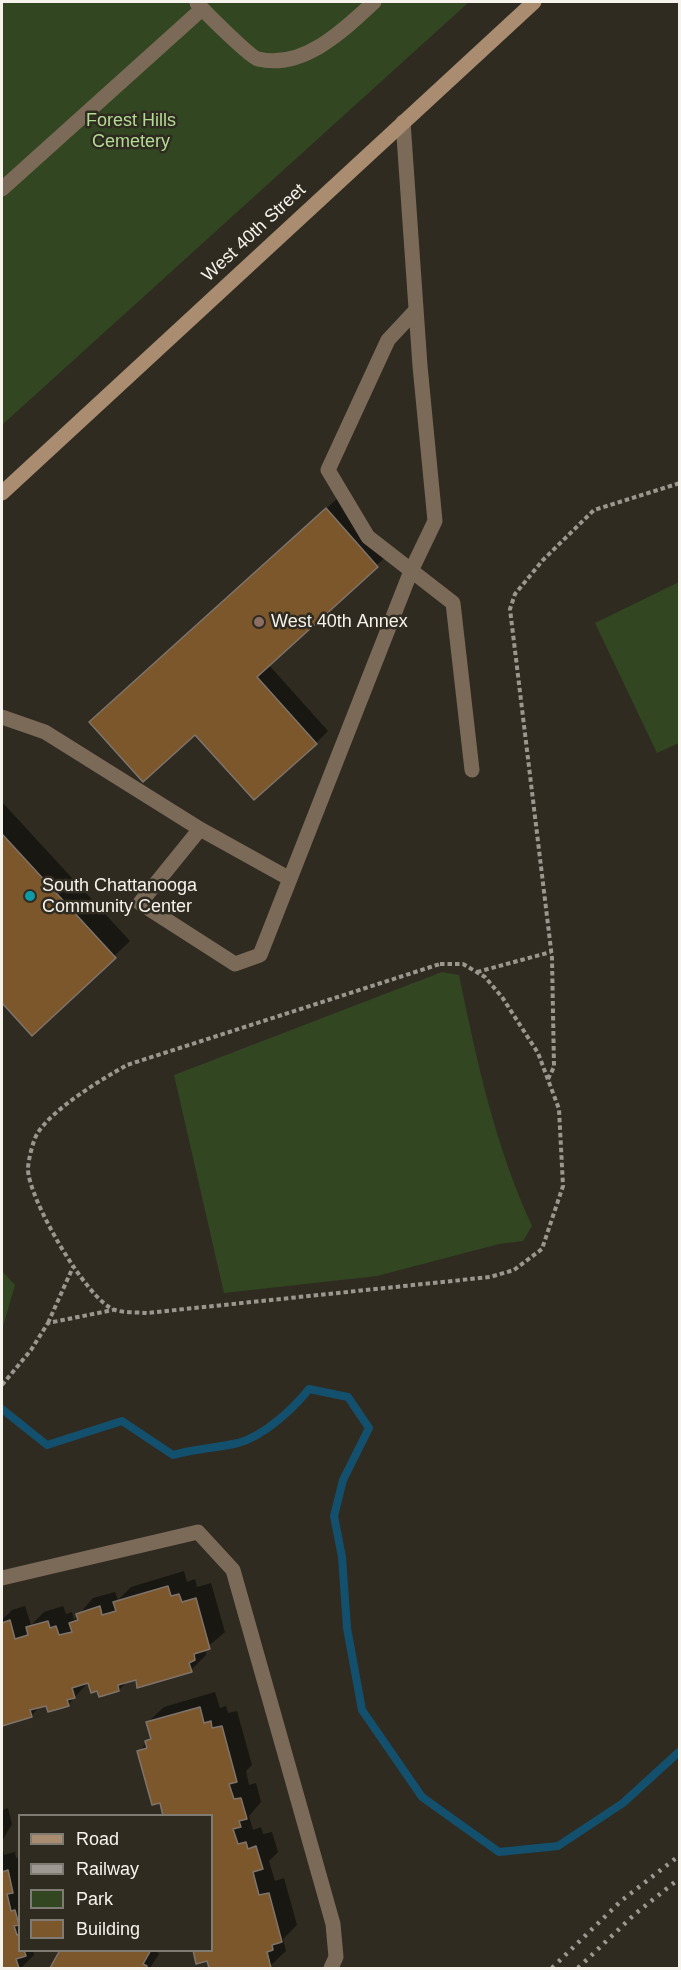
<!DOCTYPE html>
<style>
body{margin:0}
#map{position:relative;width:681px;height:1970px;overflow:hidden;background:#2f2b21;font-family:Arial,sans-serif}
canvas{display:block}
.frame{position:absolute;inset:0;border:3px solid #f6f2ec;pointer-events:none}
.legend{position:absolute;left:18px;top:1814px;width:195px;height:138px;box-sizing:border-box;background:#2f2b21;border:2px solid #7f7b72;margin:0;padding:8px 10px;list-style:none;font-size:18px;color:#f6f2ec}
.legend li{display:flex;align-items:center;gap:12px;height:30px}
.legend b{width:30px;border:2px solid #7f7b72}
</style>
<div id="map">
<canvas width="681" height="1970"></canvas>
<div class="frame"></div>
<ul class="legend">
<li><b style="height:8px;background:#aa8c71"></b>Road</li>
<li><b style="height:8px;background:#9d9992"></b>Railway</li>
<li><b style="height:16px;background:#324621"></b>Park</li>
<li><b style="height:16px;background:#7c572c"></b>Building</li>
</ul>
</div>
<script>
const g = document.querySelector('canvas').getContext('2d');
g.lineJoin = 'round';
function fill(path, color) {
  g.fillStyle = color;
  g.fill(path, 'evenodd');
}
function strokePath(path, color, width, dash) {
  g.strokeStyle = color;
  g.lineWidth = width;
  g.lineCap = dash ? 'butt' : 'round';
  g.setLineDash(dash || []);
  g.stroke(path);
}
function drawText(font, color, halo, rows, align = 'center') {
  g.font = font + ' Arial,sans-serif';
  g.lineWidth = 5;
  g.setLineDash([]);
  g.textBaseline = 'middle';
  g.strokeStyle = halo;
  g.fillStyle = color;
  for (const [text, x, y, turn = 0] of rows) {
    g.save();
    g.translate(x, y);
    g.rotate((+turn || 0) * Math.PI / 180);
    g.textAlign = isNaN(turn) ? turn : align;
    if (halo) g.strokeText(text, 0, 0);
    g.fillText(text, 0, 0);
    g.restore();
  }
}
const green = new Path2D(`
 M 2,2 L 469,2 L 2,425 Z
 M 679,582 L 679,743 L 657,753 L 595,623 Z
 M 442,972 L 459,975 C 477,1062 495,1146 532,1226 L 523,1241 L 499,1244 L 377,1276 L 224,1293 L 174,1075 Z
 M 2,1271 L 15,1285 L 2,1330 Z`);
const shadow = new Path2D(`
 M 339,497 L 390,553 L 268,664 L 328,731 L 316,743 L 195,732 L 103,710 Z
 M 2,802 L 130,941 L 32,1034 L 2,1001 Z
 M 184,1571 L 187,1582 L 195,1579 L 197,1587 L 211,1583 L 225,1632 L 205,1649 L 206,1655 L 191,1670 L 137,1679 L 128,1681 L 119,1690 L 98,1689 L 89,1681 L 68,1705 L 41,1705 L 31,1716 L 2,1724 L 2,1620 L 12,1610 L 25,1606 L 31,1625 L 44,1612 L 63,1606 L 66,1614 L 72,1612 L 74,1620 L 93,1598 L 115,1592 L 118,1600 L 131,1587 Z
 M 215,1692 L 220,1708 L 226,1706 L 228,1713 L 237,1711 L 252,1765 L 246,1771 L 249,1785 L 256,1783 L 261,1802 L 249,1816 L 253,1830 L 261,1827 L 263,1834 L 272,1832 L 278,1852 L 269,1861 L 275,1881 L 284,1878 L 297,1925 L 283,1939 L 286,1951 L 270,1966 L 263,1968 L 217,1968 L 208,1959 L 212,1950 L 212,1816 L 161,1801 L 139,1752 L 152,1736 L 148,1722 L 164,1707 Z
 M 8,1808 L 12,1824 L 2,1841 L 2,1810 Z
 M 2,1844 L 4,1855 L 15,1852 L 16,1858 L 20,1857 L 20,1950 L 33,1950 L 34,1955 L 21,1968 L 2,1968 Z
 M 62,1950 L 155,1950 L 159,1954 L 150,1968 L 52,1968 Z`);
const stream = new Path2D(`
 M 2,1409 L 47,1445 L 122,1421 L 173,1455 C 194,1449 216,1448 238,1443 C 264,1436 293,1409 309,1389 L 348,1397 L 369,1428 L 343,1480 L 334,1516 L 342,1557 L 347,1628 L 362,1710 L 422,1797 L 499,1852 L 558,1846 L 623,1803 L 680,1751`);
const building = new Path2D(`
 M 326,508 L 378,567 L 257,677 L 317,744 L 254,800 L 195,735 L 143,782 L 89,722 Z
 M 2,834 L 116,958 L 32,1036 L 2,1003 Z
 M 168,1586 L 171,1596 L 179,1594 L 182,1602 L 196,1598 L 210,1649 L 194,1654 L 195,1660 L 189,1663 L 192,1672 L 137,1688 L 136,1680 L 118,1685 L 119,1691 L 99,1697 L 97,1691 L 91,1693 L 88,1683 L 72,1688 L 75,1698 L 67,1700 L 69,1706 L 48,1712 L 46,1706 L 30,1710 L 32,1717 L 2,1726 L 2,1623 L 10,1620 L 15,1639 L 28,1635 L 26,1627 L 48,1621 L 50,1628 L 56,1626 L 59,1635 L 72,1632 L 69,1623 L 78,1620 L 76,1614 L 100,1606 L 102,1615 L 116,1611 L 113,1602 Z
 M 200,1707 L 204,1723 L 211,1721 L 212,1728 L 222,1726 L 237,1782 L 229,1784 L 234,1799 L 241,1798 L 247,1819 L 239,1821 L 241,1827 L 233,1829 L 238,1844 L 246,1842 L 248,1849 L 256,1846 L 263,1869 L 253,1872 L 259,1895 L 269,1893 L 282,1942 L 272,1945 L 273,1950 L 267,1952 L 271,1968 L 209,1968 L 207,1961 L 196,1964 L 193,1950 L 212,1950 L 212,1816 L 163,1816 L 160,1803 L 152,1805 L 137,1751 L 147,1748 L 145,1741 L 151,1739 L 146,1722 Z
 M 8,1870 L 13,1893 L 7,1894 L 11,1911 L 15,1910 L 19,1925 L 14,1926 L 17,1935 L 20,1934 L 20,1950 L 24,1950 L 26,1956 L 16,1959 L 19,1968 L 2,1968 L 2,1872 Z
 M 60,1950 L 151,1950 L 143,1964 L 147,1966 L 146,1968 L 50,1968 Z`);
const path = new Path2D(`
 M 440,964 L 463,964 L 485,977 L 502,997 L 538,1053 L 559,1109 L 563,1186 L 542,1249 L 514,1270 L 490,1277 L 147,1313 C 137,1312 124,1313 115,1310 C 87,1301 28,1198 28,1169 C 28,1161 33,1141 37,1134 C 52,1109 102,1079 127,1065 Z
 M 477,972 L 551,952
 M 548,1079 L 554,1067 L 552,958 L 510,609 L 515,594 L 543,560 L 594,510 L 680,483
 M 48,1323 L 73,1267
 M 2,1385 L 31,1350 L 48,1323 L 113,1310`);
const lane = new Path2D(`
 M 197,3 C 205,12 250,57 258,59 C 303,70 344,30 374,2
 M 2,189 L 202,9
 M 416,310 L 388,340 L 328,470 L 368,537 L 453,603 L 472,770
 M 2,717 L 45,732 L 200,829 L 140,903 L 235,964 L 260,955 L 411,571 L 435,521 L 420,366 L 403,122
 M 200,829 L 290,879
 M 2,1578 L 198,1532 L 233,1570 L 333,1924 L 336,1957 L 331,1968`);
const secondary = new Path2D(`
 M 2,493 L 534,2`);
const rail = new Path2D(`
 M 552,1968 L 621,1901 L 680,1855
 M 578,1968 L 635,1914 L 680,1878`);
const markers = [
 [259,622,6,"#8d6e63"],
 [30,896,6,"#0f9aa8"]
];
const parkNames = [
 ["Forest Hills",131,121],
 ["Cemetery",131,142]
];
const streetNames = [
 ["West 40th Street",254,233,-43]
];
const poiNames = [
 ["West 40th Annex",271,622],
 ["South Chattanooga",42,886],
 ["Community Center",42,907]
];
fill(green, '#324621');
fill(shadow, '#0007');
strokePath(stream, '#13506d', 8);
fill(building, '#7c572c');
strokePath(building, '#7e746b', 1.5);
strokePath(path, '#9b978f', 4, [4.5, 3]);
strokePath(lane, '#7c6a59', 15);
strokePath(secondary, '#aa8c71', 15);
strokePath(rail, '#9d9992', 4.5, [3, 6]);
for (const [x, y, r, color] of markers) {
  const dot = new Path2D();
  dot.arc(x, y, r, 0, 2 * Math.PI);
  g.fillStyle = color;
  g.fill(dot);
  strokePath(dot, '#2f2b21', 2);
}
drawText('18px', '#b3dc93', '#2f2b21', parkNames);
drawText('18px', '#f6f2ec', '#2f2b21', streetNames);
drawText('18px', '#f6f2ec', '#2f2b21', poiNames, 'left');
</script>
